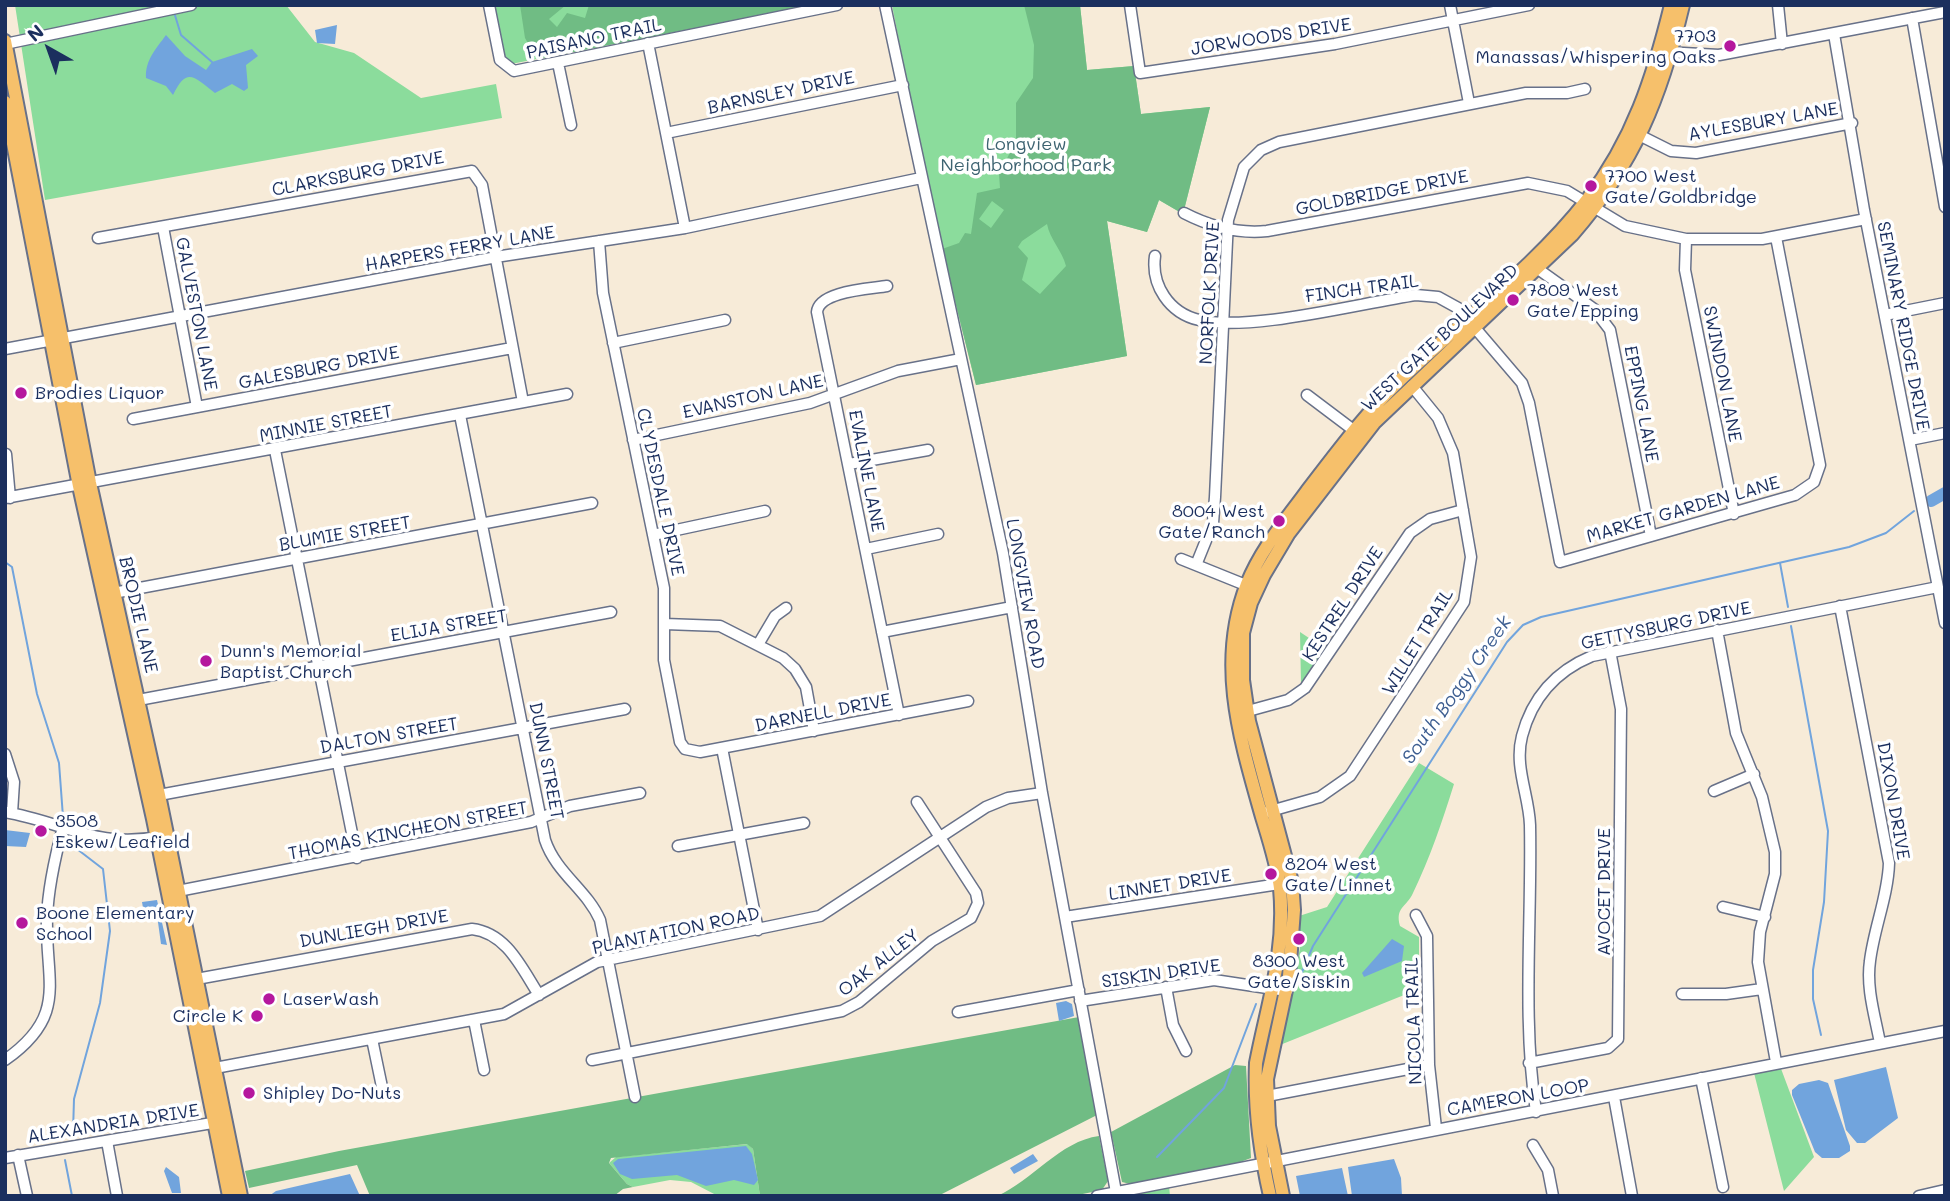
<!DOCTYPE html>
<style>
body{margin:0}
#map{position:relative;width:1950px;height:1201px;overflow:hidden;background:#f7ebd8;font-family:Mali,sans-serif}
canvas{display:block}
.frame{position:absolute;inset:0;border:7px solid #1b2f5e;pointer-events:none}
.north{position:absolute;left:14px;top:14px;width:70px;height:70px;-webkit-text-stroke:5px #fff;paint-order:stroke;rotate:320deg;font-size:19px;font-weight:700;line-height:28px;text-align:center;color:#1b2f5e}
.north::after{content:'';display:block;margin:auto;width:24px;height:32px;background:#1b2f5e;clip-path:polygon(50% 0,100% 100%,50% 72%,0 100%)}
</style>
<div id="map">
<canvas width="1950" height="1201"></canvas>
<div class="frame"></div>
<div class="north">N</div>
</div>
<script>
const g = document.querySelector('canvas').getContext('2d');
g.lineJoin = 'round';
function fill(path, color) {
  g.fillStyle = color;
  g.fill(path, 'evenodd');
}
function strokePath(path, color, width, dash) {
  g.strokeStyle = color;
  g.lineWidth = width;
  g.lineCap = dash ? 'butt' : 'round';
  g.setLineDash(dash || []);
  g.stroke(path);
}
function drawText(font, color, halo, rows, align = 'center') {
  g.font = font + ' Mali,sans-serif';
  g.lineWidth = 7;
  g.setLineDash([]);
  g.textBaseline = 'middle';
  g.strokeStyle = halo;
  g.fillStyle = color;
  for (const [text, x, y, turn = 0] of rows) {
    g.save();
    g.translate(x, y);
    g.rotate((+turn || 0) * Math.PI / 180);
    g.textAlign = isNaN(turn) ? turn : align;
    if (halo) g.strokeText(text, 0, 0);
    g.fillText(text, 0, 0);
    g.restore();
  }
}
const green = new Path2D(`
 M 15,5 L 286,5 L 315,42 L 354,53 L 421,98 L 496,84 L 502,118 L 45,200 Z
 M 491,5 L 813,5 L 506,65 Z
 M 892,5 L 1080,5 L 1087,70 L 1134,66 L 1141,114 L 1210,107 L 1183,214 L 1159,200 L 1147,232 L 1107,221 L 1127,356 L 976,385 L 930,201 Z
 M 1300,632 L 1324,648 L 1301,684 Z
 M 1419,763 L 1454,784 C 1442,822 1430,858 1413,893 C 1406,908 1395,907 1400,926 L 1419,937 L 1419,989 L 1280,1045 L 1300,948 L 1299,916 L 1327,907 Z
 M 1780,1066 L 1814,1157 L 1784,1191 L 1754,1073 Z
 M 748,1144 L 753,1149 L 760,1196 L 718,1196 L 691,1182 L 670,1180 L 633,1187 L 627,1184 L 609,1163 L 616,1157 Z
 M 1169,1186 L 1170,1196 L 1120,1196 Z`);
const forest = new Path2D(`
 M 520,5 L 566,5 L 549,19 L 557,27 L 567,13 L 585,18 L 589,5 L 813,5 L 537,59 L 525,38 Z
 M 1024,5 L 1080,5 L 1087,70 L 1134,66 L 1141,114 L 1210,107 L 1183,214 L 1159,200 L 1147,232 L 1107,221 L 1127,356 L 976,385 L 942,249 L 959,243 L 965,233 L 971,234 L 977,193 L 1000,188 L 999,174 L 1016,141 L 1016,103 L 1033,78 L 1034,45 ZM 992,201 L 1004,210 L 991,228 L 979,219 ZM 1047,224 C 1050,240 1062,250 1066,266 L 1040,294 L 1022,280 L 1028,258 L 1018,247 L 1022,241 Z
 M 1079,1017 L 1099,1114 L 938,1196 L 760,1196 L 753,1149 L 747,1144 L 611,1158 L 609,1163 L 627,1184 L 633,1187 L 623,1189 L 614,1196 L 370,1196 L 357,1165 L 249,1188 L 245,1171 L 339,1151 Z
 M 1235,1065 L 1246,1066 L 1251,1158 L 1235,1164 L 1130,1184 L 1122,1182 L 1111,1132 Z
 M 1099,1136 L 1108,1181 L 1102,1190 L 1073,1196 L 997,1196 C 1032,1181 1060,1141 1099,1136 Z`);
const water = new Path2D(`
 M 337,25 L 335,44 L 317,43 L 315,30 Z
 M 166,35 L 185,56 L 206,70 L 212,62 L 252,49 L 258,56 L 246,65 L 248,88 L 244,91 L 232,84 L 215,93 C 194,77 187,66 173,95 L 166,86 L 146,78 C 145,60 156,49 166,35 Z
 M 5,830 L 30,833 L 26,847 L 5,846 Z
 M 157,900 L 167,945 L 161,944 L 157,915 L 143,908 L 142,902 Z
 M 1392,939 L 1404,946 L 1402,961 L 1364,977 L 1362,973 Z
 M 1066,1001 L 1072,1004 L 1074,1016 L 1059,1021 L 1056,1003 Z
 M 1886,1067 L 1898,1118 L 1865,1143 L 1857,1143 L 1846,1130 L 1834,1080 Z
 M 1819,1080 L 1828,1083 L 1850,1146 L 1850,1151 L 1839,1158 L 1822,1158 L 1815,1152 L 1792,1095 L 1792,1090 L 1799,1084 Z
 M 746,1146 L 752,1154 L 758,1180 L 754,1185 L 734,1180 L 706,1186 L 677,1175 L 632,1179 L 620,1174 L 613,1163 L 618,1159 Z
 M 1033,1154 L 1038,1161 L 1014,1174 L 1010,1168 Z
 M 1394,1159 L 1401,1178 L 1402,1196 L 1352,1196 L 1348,1167 Z
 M 166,1167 L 179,1177 L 181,1193 L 172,1193 L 164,1171 Z
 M 1342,1168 L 1348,1196 L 1300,1196 L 1296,1176 Z
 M 350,1174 L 360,1196 L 269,1196 L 276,1191 Z`);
const stream = new Path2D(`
 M 174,12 L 181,35 L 212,62
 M 5,562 L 12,567 L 37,694 L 59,763 L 63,817
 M 1780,563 L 1788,607
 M 1791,626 L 1828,831 L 1824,902 L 1813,970 L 1813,999 L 1821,1035
 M 1297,984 L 1313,946 L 1507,642 L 1523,625 L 1541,617 L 1849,547 L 1886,533 L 1914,511
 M 73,1132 L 74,1099 L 100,1003 L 110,931 L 103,869 L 77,849
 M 1157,1157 L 1224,1088 L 1256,1004
 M 65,1160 L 72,1196`);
const river = new Path2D(`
 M 1931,501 L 1945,493`);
const minor = new Path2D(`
 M 489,5 L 500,60 L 514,71 L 837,5
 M 885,5 L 1003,553 L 1042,793 L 1116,1192
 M 1130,5 L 1140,73 L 1335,44 L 1529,5
 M 1450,5 L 1469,103
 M 1778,5 L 1782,44
 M 1912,18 L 1945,207
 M 1834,34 L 1864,210 L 1945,623
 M 648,43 L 685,228
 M 5,44 L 191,5
 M 1666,52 L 1719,55 L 1945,12
 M 558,63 L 571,125
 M 666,133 L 903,85
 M 1641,136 L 1671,151 L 1696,153 L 1852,123
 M 1184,213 C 1211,227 1237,234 1267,231 L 1528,183 L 1567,191 L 1625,226 L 1686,239 L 1762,239 L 1866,219
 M 163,227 L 197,407
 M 98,238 L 472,171 L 482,185 L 523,402
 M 1686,239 L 1685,270 L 1734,514
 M 599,241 L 603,293 L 664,588 L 664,660 L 680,742 L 685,749 L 700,752 L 968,701
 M 1155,256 C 1151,285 1169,313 1199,320 C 1250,332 1360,303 1416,295 L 1438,297 L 1458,308 L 1522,383 L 1529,403 L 1560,562 L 1795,495 L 1814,482 L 1820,465 L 1776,237
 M 1538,269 L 1594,309 L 1610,330 L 1651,536
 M 887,286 C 869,289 819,291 817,312 L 899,715
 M 1885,315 L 1945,303
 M 613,343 L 725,320
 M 5,349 L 502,256 L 685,228 L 921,178
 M 1307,395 L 1360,435
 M 460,415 L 545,840 C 556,873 587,890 600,920 L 635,1097
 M 133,419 L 512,348
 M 633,440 L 810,403 L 898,371 L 961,359
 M 1910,440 L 1945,433
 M 275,450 L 357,858
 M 6,454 L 10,498
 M 849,464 L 928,450
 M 5,498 L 567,394
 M 653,535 L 765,511
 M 866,549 L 938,534
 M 1181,559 L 1253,588
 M 1196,565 L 1213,523 L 1215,497 L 1228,220 L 1244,167 L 1261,150 L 1279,142 L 1526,93 L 1567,93 L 1585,89
 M 108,594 L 592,503
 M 1840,606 L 1889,863 C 1888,896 1874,928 1870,961 C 1866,988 1875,1016 1880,1043
 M 665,624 L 720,626 L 783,658 L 795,669 L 806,687 L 814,731
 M 1717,630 L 1736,733 L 1762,797 L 1775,852 L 1775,874 L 1760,932 L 1758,962 L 1776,1062
 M 882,632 L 1012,607
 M 759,643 L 775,616 L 786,608
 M 133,701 L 611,612
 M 1248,711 L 1288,700 L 1305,688 L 1410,533 L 1430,519 L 1463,510
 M 722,748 L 758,930
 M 5,754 L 14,782 L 12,813
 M 1714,791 L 1754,774
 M 159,795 L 625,709
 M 5,812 C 63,822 100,850 161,836
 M 1267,812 L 1320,797 L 1350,776 L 1464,602 L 1471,557 L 1453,453 L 1438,418 L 1412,386
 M 678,846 L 804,823
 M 178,891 L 531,822 L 570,806 L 640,793
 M 1723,907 L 1765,917
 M 1416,915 L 1427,936 L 1429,1065 L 1436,1128
 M 1065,917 L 1279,884
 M 191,980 L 472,929 C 507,933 522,969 539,995
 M 1166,987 L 1173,1025 L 1186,1051
 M 1682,994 L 1726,994 L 1762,989
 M 1080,1001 L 1214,980 L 1287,991
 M 958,1012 L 1079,990
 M 474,1020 L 484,1070
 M 372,1039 L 382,1087
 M 5,1060 C 69,1015 45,982 47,918 C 48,887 55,857 63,827
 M 592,1060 L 842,1011 L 859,1002 L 932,941 L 971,918 L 978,903 L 976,893 L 917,802
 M 1529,1063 L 1608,1048 L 1618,1039 L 1621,709 L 1610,651
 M 215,1068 L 504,1014 L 597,962 L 820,916 L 986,807 L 1008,798 L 1042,793
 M 1701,1078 L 1723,1187
 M 1267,1096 L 1429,1065
 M 1614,1097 L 1632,1196
 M 1536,1112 C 1522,1018 1532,921 1530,825 C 1529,795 1514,767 1522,736 C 1532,698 1556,671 1592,656 L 1938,587
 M 107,1141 L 117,1196
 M 1533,1145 L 1548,1170 L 1553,1196
 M 18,1155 L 27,1196
 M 5,1158 L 218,1122
 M 1097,1196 L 1945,1031
 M 1919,1196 L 1945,1190`);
const major = new Path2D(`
 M 5,41 L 90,483 L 159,795 L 241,1196
 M 5,102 L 79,486 L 153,819 L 229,1196
 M 1270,1196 C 1260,1152 1254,1108 1256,1063 C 1268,1001 1286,952 1280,888 C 1277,864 1269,840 1262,817 C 1240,739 1216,663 1247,584 C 1261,549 1285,521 1307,491 C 1337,452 1366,413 1401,379 C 1463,319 1534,268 1587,200 C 1633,140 1653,78 1671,5
 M 1283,1196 L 1269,1126 L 1267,1079 L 1289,976 L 1294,910 L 1292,882 L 1249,721 L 1243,680 L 1243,633 L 1251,603 L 1264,575 L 1289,533 L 1374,423 L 1572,235 C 1635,163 1661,97 1683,5`);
const markers = [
 [1730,46,7,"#b5179e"],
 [1591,186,7,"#b5179e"],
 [1513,300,7,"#b5179e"],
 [21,393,7,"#b5179e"],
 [1279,521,7,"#b5179e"],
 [206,661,7,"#b5179e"],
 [41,831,7,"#b5179e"],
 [1271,874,7,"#b5179e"],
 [22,923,7,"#b5179e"],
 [1299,939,7,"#b5179e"],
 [269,999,7,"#b5179e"],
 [257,1016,7,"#b5179e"],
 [249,1093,7,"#b5179e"]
];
const poiNames = [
 ["7703",1716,36,"right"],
 ["Manassas/Whispering Oaks",1716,57,"right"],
 ["7700 West",1605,176],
 ["Gate/Goldbridge",1605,197],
 ["7809 West",1527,290],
 ["Gate/Epping",1527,311],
 ["Brodies Liquor",35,393],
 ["8004 West",1265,511,"right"],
 ["Gate/Ranch",1265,532,"right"],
 ["Dunn's Memorial",220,651],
 ["Baptist Church",220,672],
 ["3508",55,821],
 ["Eskew/Leafield",55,842],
 ["8204 West",1285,864],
 ["Gate/Linnet",1285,885],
 ["Boone Elementary",36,913],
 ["School",36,934],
 ["8300 West",1299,961,"center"],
 ["Gate/Siskin",1299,982,"center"],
 ["LaserWash",283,999],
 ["Circle K",243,1016,"right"],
 ["Shipley Do-Nuts",263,1093]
];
const streetNames = [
 ["JORWOODS DRIVE",1271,37,-9],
 ["PAISANO TRAIL",594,39,-12],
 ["BARNSLEY DRIVE",781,93,-12],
 ["AYLESBURY LANE",1763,122,-10],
 ["CLARKSBURG DRIVE",358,174,-11],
 ["GOLDBRIDGE DRIVE",1382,193,-11],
 ["HARPERS FERRY LANE",460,249,-10],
 ["FINCH TRAIL",1362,289,-8],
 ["NORFOLK DRIVE",1210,293,-87],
 ["GALVESTON LANE",196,314,79],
 ["SEMINARY RIDGE DRIVE",1903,326,79],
 ["WEST GATE BOULEVARD",1440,338,-43],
 ["GALESBURG DRIVE",319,368,-11],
 ["SWINDON LANE",1722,374,79],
 ["EVANSTON LANE",753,397,-13],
 ["EPPING LANE",1641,404,79],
 ["MINNIE STREET",326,424,-11],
 ["EVALINE LANE",866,471,79],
 ["CLYDESDALE DRIVE",660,492,78],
 ["MARKET GARDEN LANE",1683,510,-16],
 ["BLUMIE STREET",345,534,-10],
 ["LONGVIEW ROAD",1025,594,80],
 ["KESTREL DRIVE",1343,604,-57],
 ["BRODIE LANE",138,615,77],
 ["ELIJA STREET",449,626,-10],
 ["GETTYSBURG DRIVE",1666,626,-12],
 ["WILLET TRAIL",1418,642,-59],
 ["DARNELL DRIVE",823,713,-11],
 ["DALTON STREET",389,736,-10],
 ["DUNN STREET",546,761,79],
 ["DIXON DRIVE",1893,801,80],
 ["THOMAS KINCHEON STREET",408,831,-11],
 ["LINNET DRIVE",1170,885,-9],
 ["AVOCET DRIVE",1604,892,-90],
 ["DUNLIEGH DRIVE",374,929,-10],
 ["PLANTATION ROAD",676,931,-12],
 ["OAK ALLEY",879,963,-38],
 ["SISKIN DRIVE",1161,974,-8],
 ["NICOLA TRAIL",1414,1021,-92],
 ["CAMERON LOOP",1518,1098,-10],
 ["ALEXANDRIA DRIVE",113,1124,-9]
];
const parkNames = [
 ["Longview",1026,144],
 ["Neighborhood Park",1026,165]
];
const waterNames = [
 ["South Boggy Creek",1457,690,-55]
];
fill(green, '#8bdc9c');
fill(forest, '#70bc84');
fill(water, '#71a4dd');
strokePath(stream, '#71a4dd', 2);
strokePath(river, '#71a4dd', 12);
strokePath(minor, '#687189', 13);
strokePath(major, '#687189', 16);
strokePath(minor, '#fff', 10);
strokePath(major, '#f6c06b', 12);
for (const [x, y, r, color] of markers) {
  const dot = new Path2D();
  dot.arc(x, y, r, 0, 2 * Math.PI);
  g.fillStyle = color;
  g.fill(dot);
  strokePath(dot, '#fff', 2.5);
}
drawText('18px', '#1b2f5e', '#fff', poiNames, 'left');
drawText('18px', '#1b2f5e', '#fff', streetNames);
drawText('18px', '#3d6371', '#fff', parkNames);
drawText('italic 19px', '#3d5e91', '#fff', waterNames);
</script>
